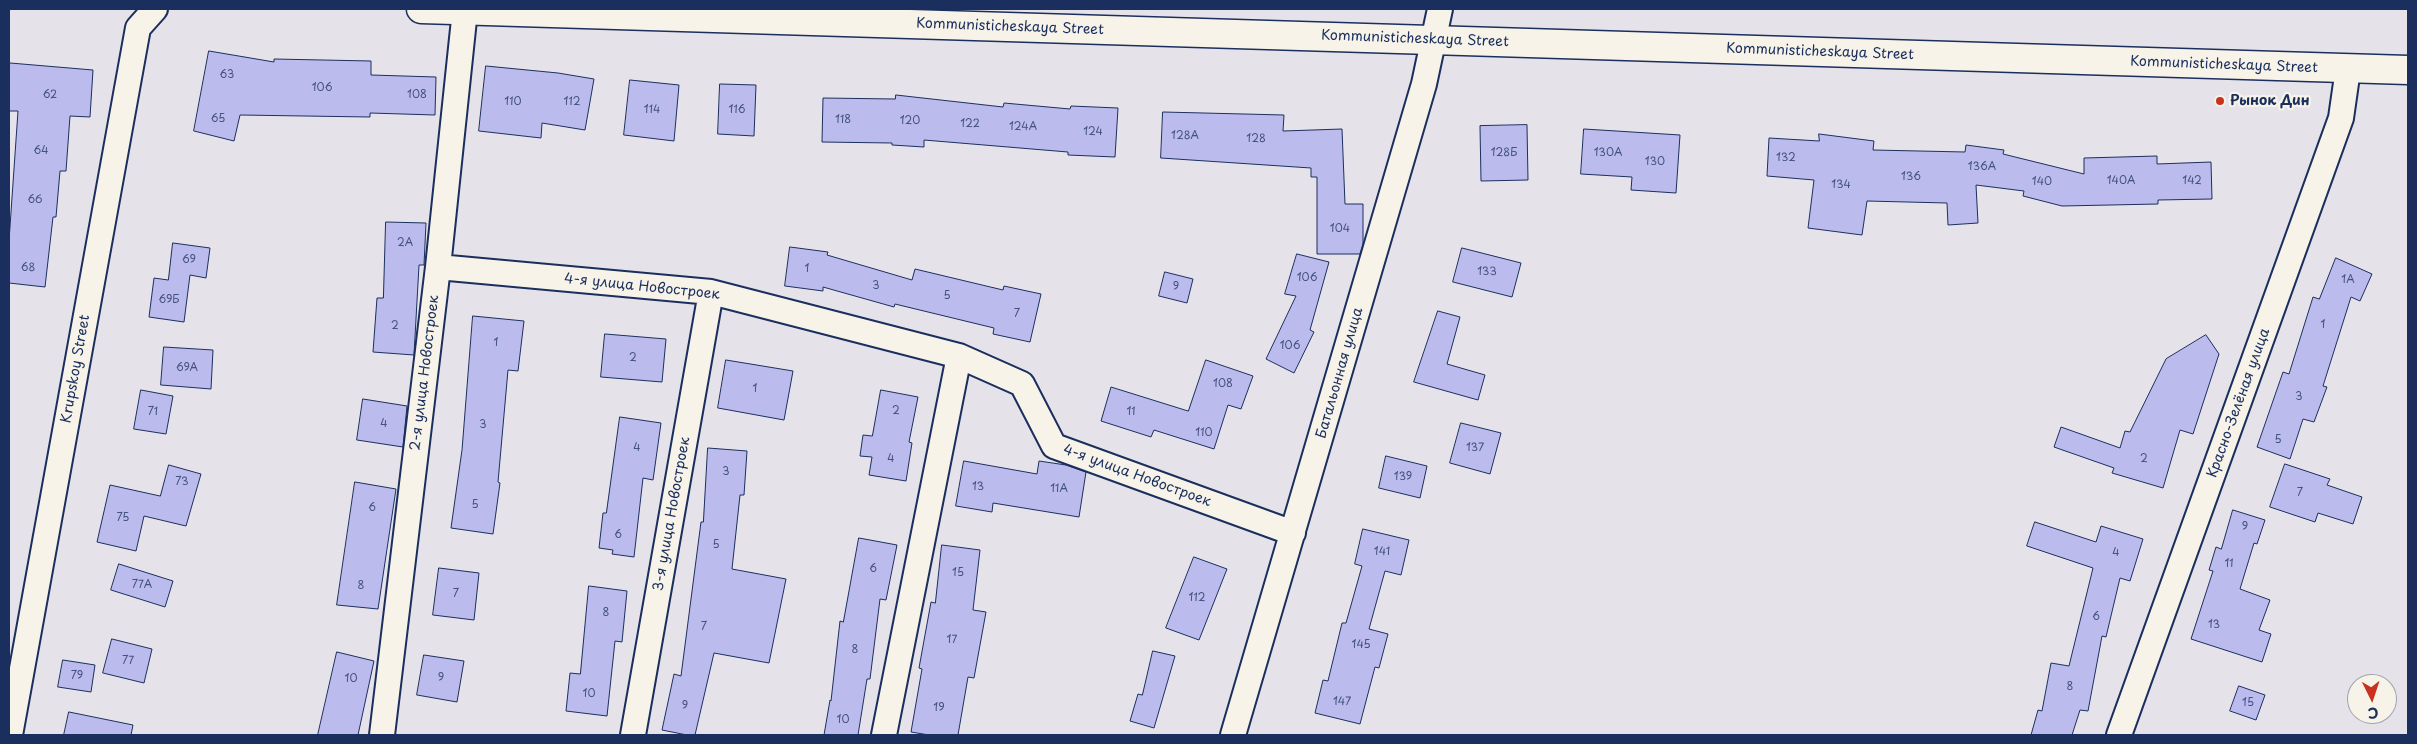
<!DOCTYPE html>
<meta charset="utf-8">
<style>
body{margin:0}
#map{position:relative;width:2417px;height:744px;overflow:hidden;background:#e5e2ea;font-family:"Playpen Sans",sans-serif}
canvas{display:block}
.frame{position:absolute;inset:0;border:10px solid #1b2f5e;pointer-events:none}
.north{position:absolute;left:2347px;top:674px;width:50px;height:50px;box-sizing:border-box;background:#f7f3e8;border:1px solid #9fa5b1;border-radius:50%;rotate:176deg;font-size:14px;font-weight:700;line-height:20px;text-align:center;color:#1b2f5e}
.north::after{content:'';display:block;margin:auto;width:18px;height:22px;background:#c8321e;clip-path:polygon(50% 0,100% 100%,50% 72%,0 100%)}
</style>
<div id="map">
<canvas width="2417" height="744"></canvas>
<div class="frame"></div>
<div class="north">С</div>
</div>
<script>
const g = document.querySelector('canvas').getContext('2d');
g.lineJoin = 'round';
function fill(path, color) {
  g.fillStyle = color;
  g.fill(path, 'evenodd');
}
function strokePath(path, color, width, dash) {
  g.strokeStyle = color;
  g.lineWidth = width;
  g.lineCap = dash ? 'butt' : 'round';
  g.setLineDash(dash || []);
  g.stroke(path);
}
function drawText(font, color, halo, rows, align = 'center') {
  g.font = font + ' "Playpen Sans",sans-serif';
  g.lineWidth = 4.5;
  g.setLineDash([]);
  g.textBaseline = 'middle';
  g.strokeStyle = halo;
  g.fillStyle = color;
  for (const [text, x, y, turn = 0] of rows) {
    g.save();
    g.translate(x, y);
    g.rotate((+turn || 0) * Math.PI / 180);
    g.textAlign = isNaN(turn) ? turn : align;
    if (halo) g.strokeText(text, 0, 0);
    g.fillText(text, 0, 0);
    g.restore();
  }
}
const building = new Path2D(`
 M 209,51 L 274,62 L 274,59 L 371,61 L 371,75 L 436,77 L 435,115 L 370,113 L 370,117 L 240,115 L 234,141 L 194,131 Z
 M 10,63 L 93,70 L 90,117 L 70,116 L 66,171 L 60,171 L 56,217 L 53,217 L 45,287 L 9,283 L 9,241 L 18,111 L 9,111 Z
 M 486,66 L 558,73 L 594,79 L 585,130 L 542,123 L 541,138 L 479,131 Z
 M 630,80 L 679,85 L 674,141 L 624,135 Z
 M 720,84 L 756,85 L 754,136 L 718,134 Z
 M 896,95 L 1003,107 L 1004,103 L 1070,109 L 1071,106 L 1118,108 L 1115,157 L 1068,155 L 1068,152 L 924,140 L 924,147 L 892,145 L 892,143 L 822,142 L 823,98 L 895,99 Z
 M 1163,112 L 1284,115 L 1283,131 L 1342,129 L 1345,204 L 1363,204 L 1363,244 L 1360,254 L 1317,254 L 1317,177 L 1311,177 L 1311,168 L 1161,158 Z
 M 1527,125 L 1528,180 L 1481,181 L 1480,126 Z
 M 1584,129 L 1680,135 L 1676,193 L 1631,190 L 1632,177 L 1581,174 Z
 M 1819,134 L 1874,141 L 1873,150 L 1965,152 L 1966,145 L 2004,150 L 2003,154 L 2084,174 L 2084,158 L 2157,156 L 2157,164 L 2211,162 L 2212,199 L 2158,200 L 2158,204 L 2062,206 L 2023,196 L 2024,191 L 1976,185 L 1978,223 L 1948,225 L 1947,203 L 1867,201 L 1862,235 L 1808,228 L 1814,180 L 1767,176 L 1769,138 L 1819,141 Z
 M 386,222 L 426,223 L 424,265 L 419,265 L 414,355 L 373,352 L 377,298 L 383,298 Z
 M 173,243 L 210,248 L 206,278 L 190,275 L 184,322 L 149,317 L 154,278 L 168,280 Z
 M 790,247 L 828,252 L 827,255 L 912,280 L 915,269 L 1003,290 L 1004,286 L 1041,294 L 1030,342 L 993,334 L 994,328 L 895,304 L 894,307 L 823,287 L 823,291 L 785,286 Z
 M 1462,248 L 1521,263 L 1512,297 L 1453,282 Z
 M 1297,254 L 1329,262 L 1310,330 L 1314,332 L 1294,373 L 1266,359 L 1296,296 L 1285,294 Z
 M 2336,258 L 2372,274 L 2360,301 L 2351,297 L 2323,386 L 2327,387 L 2314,422 L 2303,419 L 2290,459 L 2257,447 L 2283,372 L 2289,374 L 2313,297 L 2319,299 Z
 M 1165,272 L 1193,279 L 1187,303 L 1159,296 Z
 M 1438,311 L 1460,317 L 1447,364 L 1485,375 L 1478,400 L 1414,382 Z
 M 473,316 L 524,321 L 518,371 L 508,370 L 498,482 L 500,483 L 493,534 L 451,528 L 462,450 Z
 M 605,334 L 666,339 L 662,382 L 601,377 Z
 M 2206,335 L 2219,354 L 2193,434 L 2180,430 L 2163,488 L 2112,473 L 2114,468 L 2054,447 L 2061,427 L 2120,448 L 2125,431 L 2130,432 L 2166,359 Z
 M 164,347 L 213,350 L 211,389 L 161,385 Z
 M 726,360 L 793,371 L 784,420 L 718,408 Z
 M 1206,360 L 1253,376 L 1241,409 L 1228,405 L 1214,449 L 1154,430 L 1151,437 L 1101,421 L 1111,387 L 1188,411 Z
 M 141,390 L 173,396 L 166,434 L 134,429 Z
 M 881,390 L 918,397 L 909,442 L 912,443 L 906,481 L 869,475 L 872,457 L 860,456 L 863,435 L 872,436 Z
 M 363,399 L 407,406 L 403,447 L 357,440 Z
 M 620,417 L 661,423 L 653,480 L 643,478 L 634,557 L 612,554 L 613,550 L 599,548 L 603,513 L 606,513 Z
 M 1461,423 L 1501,433 L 1490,474 L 1450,463 Z
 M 708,448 L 747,451 L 744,495 L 740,495 L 732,569 L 786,579 L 769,663 L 714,653 L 695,735 L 687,735 L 662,730 L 674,674 L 681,676 L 701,522 L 703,522 Z
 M 1386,456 L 1427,466 L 1420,498 L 1379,488 Z
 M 964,461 L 1037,474 L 1039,461 L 1066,465 L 1086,472 L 1079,517 L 993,503 L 992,512 L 956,506 Z
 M 2285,464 L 2330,479 L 2327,485 L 2362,497 L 2353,524 L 2318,513 L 2315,522 L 2270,507 Z
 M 169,465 L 201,474 L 186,526 L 144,516 L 136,551 L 97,542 L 110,485 L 160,496 Z
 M 355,482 L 396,489 L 378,609 L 337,605 Z
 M 2233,510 L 2265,520 L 2257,544 L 2254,543 L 2240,589 L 2270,600 L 2259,630 L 2271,634 L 2262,662 L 2191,639 L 2213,571 L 2209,570 L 2216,547 L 2221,549 Z
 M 2035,522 L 2096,542 L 2101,526 L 2143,539 L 2130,581 L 2120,578 L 2106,637 L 2102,636 L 2088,711 L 2080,710 L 2072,735 L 2031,735 L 2038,710 L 2042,711 L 2051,663 L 2069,666 L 2093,568 L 2027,546 Z
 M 1363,529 L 1409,540 L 1401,575 L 1385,571 L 1369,629 L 1388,634 L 1379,668 L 1375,667 L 1360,724 L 1315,713 L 1323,680 L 1328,681 L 1342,623 L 1346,623 L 1362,566 L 1355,564 Z
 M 859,538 L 897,545 L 886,600 L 880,599 L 870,679 L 867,679 L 858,735 L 824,735 L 830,700 L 831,701 L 840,621 L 843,622 Z
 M 942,545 L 980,550 L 973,610 L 986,612 L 974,678 L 968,677 L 958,735 L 929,735 L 911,732 L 922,669 L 919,668 L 931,602 L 935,603 Z
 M 1194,557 L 1227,569 L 1199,640 L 1166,628 Z
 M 119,564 L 173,581 L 165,607 L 111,590 Z
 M 439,568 L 479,573 L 474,620 L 433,615 Z
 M 589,586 L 627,591 L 622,642 L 615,641 L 607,716 L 566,711 L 570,673 L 580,674 Z
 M 112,639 L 152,649 L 144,683 L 103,673 Z
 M 1153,651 L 1175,656 L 1154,728 L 1130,721 L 1138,694 L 1142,695 Z
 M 337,652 L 374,661 L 358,735 L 318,735 Z
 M 424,655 L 464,661 L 457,702 L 417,695 Z
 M 63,660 L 95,665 L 91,692 L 58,687 Z
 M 2239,686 L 2265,695 L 2256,720 L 2230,711 Z
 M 69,712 L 133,725 L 131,735 L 64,735 Z`);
const minor = new Path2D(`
 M 438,267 L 711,292 L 959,356 L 1022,384 L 1054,446 L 1293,533
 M 10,735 L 138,28 L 155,9
 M 382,735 L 438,267 L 465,10
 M 633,735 L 711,292
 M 884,735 L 959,356
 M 1233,735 L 1424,84 L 1440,9
 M 2119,735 L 2341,118 L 2348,69`);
const secondary = new Path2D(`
 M 421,9 L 2408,70`);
const markers = [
 [2220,101,5,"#c8321e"]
];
const numberNames = [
 ["63",227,75],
 ["106",322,88],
 ["62",50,95],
 ["108",417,95],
 ["110",513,102],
 ["112",572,102],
 ["114",652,110],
 ["116",737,110],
 ["65",218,119],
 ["118",843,120],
 ["120",910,121],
 ["122",970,124],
 ["124А",1023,127],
 ["124",1093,132],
 ["128А",1185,136],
 ["128",1256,139],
 ["64",41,151],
 ["128Б",1504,153],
 ["130А",1608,153],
 ["132",1786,158],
 ["130",1655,162],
 ["136А",1982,167],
 ["136",1911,177],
 ["140А",2121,181],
 ["142",2192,181],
 ["140",2042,182],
 ["134",1841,185],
 ["66",35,200],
 ["104",1340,229],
 ["2А",405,243],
 ["69",189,260],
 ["68",28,268],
 ["1",807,269],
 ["133",1487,272],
 ["106",1307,278],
 ["1А",2348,280],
 ["3",876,286],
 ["9",1176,287],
 ["5",947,296],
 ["69Б",169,300],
 ["7",1017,314],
 ["1",2323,325],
 ["2",395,326],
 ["1",496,343],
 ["106",1290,346],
 ["2",633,358],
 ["69А",187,368],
 ["108",1223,384],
 ["1",755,389],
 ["3",2299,397],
 ["2",896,411],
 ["71",153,412],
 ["11",1131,412],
 ["4",384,424],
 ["3",483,425],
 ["110",1204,433],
 ["5",2278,440],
 ["4",637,448],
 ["137",1475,448],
 ["4",891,459],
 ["2",2144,459],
 ["3",726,472],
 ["139",1403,477],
 ["73",182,482],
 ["13",978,487],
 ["11А",1059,489],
 ["7",2300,493],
 ["5",475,505],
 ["6",372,508],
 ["75",123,518],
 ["9",2245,527],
 ["6",618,535],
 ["5",716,545],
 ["141",1382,552],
 ["4",2116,553],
 ["11",2229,564],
 ["6",873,569],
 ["15",958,573],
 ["77А",142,585],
 ["8",361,586],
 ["7",456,594],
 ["112",1197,598],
 ["8",606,613],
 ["6",2096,617],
 ["13",2214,625],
 ["7",704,627],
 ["17",952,640],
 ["145",1361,645],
 ["8",855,650],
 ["77",128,661],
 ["79",77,676],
 ["9",441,678],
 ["10",351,679],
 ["8",2070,687],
 ["10",589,694],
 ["147",1342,702],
 ["15",2248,703],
 ["9",685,706],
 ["19",939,708],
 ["10",843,720]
];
const streetNames = [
 ["Kommunisticheskaya Street",1010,27,2],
 ["Kommunisticheskaya Street",1415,39,2],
 ["Kommunisticheskaya Street",1820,52,2],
 ["Kommunisticheskaya Street",2224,65,2],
 ["4-я улица Новостроек",642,287,6],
 ["Krupskoy Street",76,369,-80],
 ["2-я улица Новостроек",425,373,-83],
 ["Батальонная улица",1340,373,-74],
 ["Красно-Зелёная улица",2239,403,-70],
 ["4-я улица Новостроек",1137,476,20],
 ["3-я улица Новостроек",672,514,-80]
];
const poiNames = [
 ["Рынок Дин",2230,101]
];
fill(building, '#bcbbed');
strokePath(building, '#1b2f5e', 1);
strokePath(minor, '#1b2f5e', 28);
strokePath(secondary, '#1b2f5e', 31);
strokePath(minor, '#f7f3e8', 24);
strokePath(secondary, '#f7f3e8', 28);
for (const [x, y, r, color] of markers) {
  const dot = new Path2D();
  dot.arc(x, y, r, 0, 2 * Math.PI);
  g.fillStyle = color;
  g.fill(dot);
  strokePath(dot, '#f7f3e8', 2);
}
drawText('11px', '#435282', null, numberNames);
drawText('14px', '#1b2f5e', '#f7f3e8', streetNames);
drawText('bold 14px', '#1b2f5e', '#f7f3e8', poiNames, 'left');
</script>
